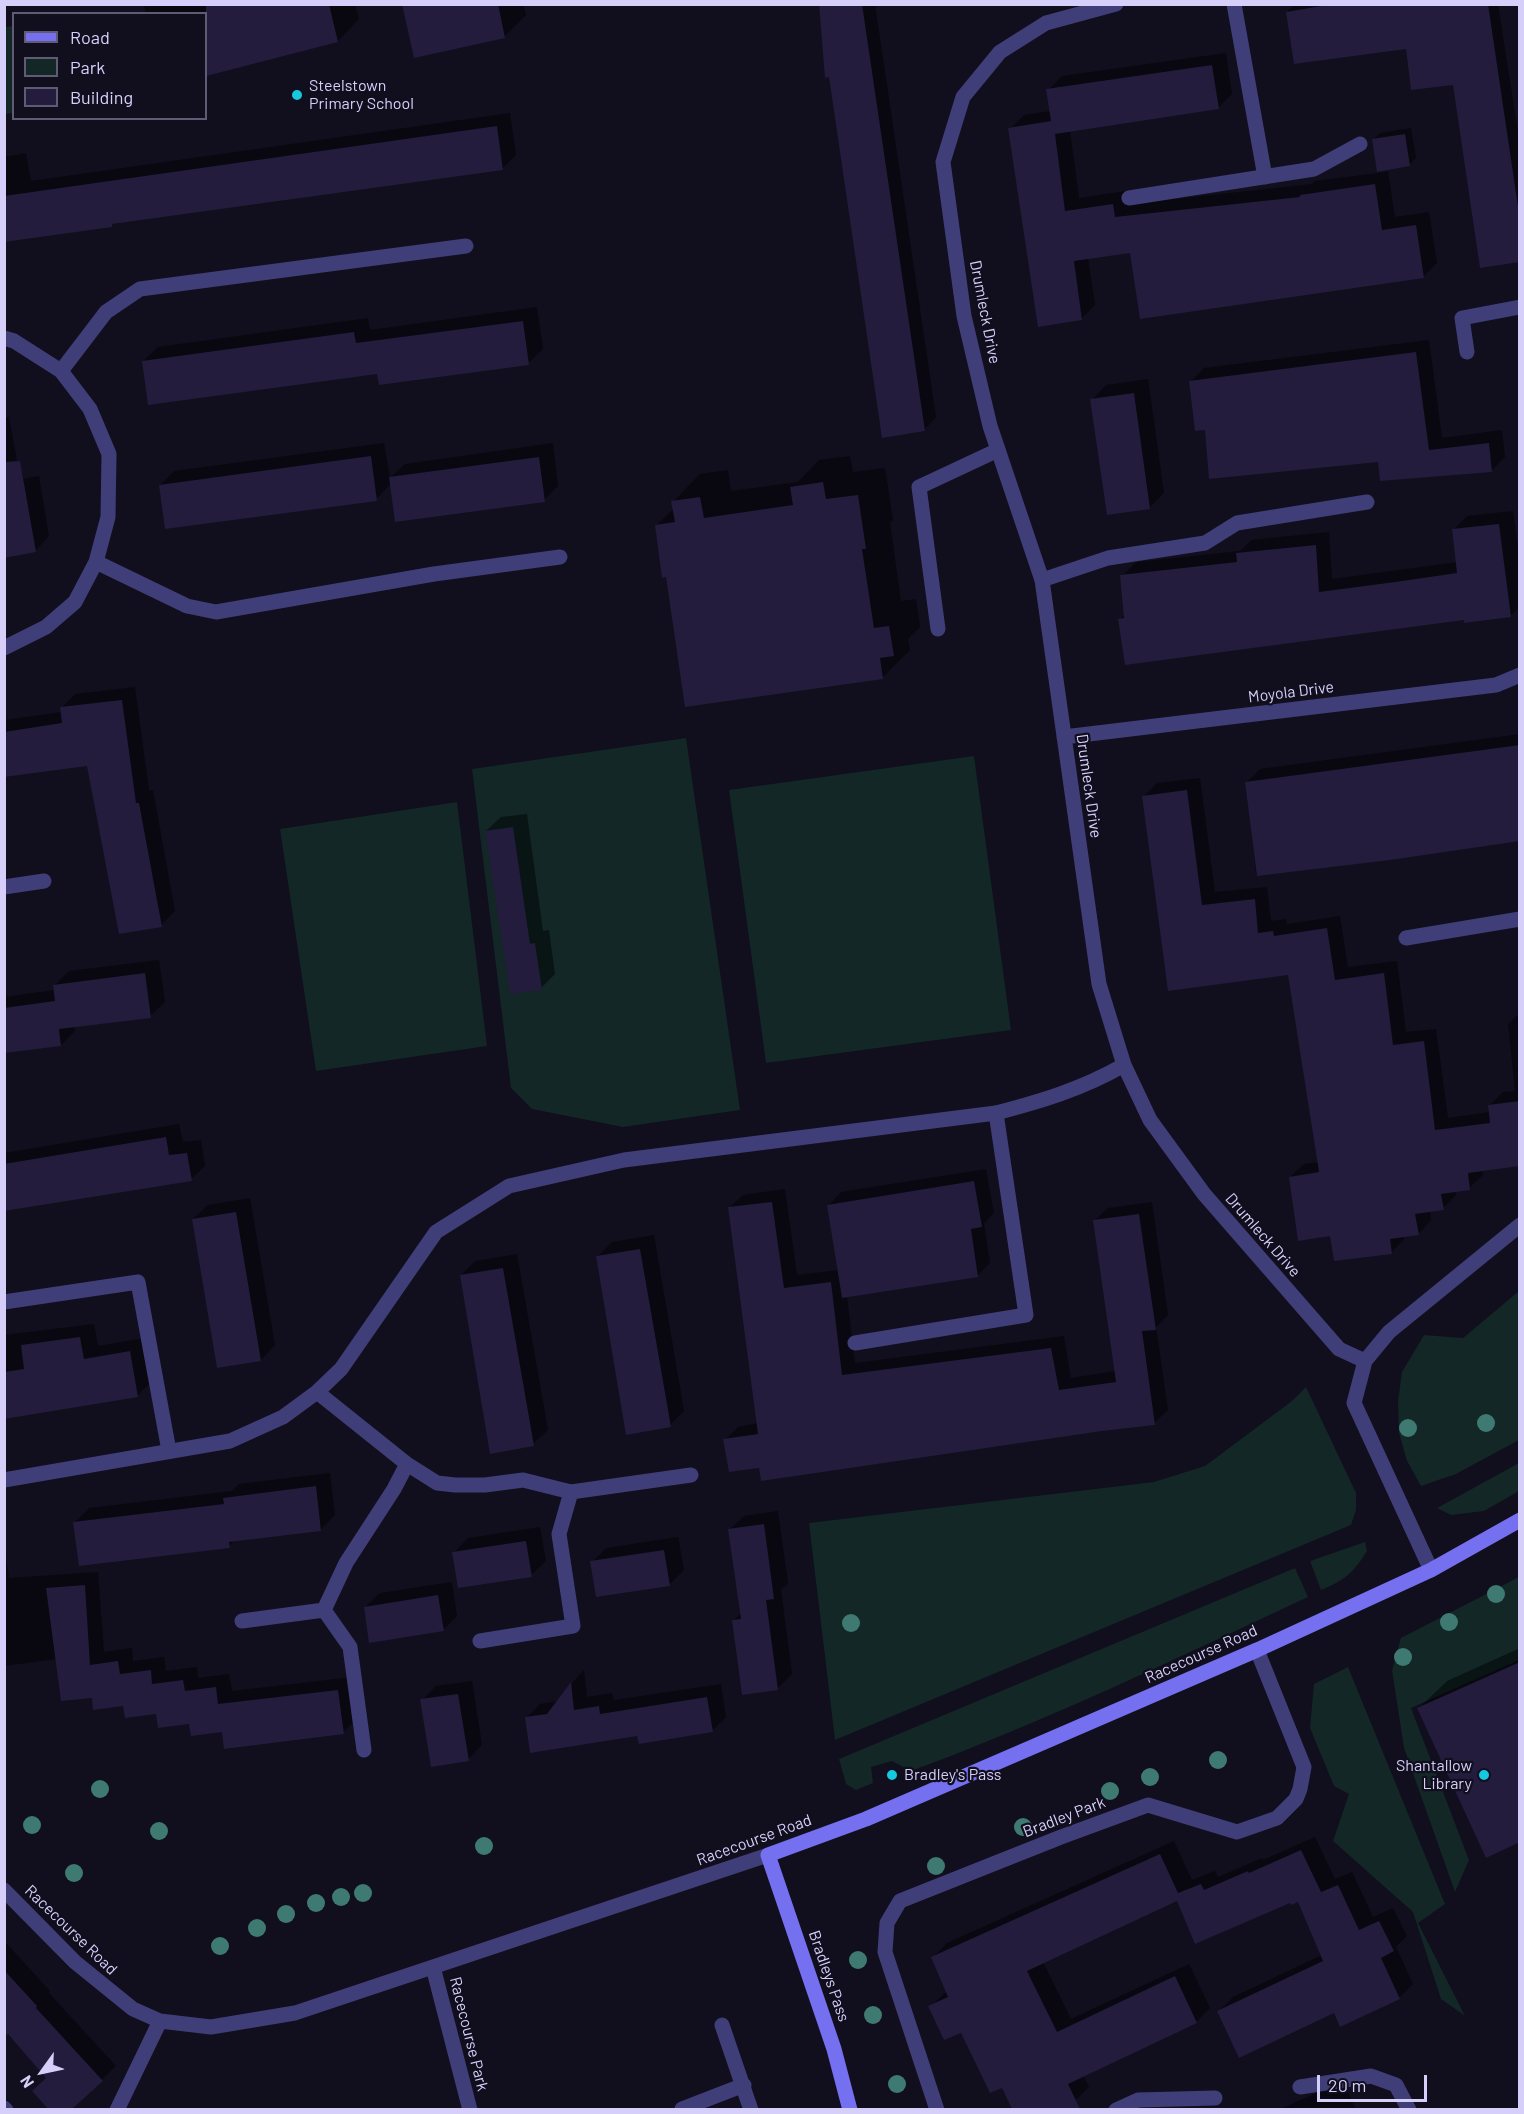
<!DOCTYPE html>
<style>
body{margin:0}
#map{position:relative;width:1524px;height:2114px;overflow:hidden;background:#110e1d;font-family:Barlow,sans-serif}
canvas{display:block}
.frame{position:absolute;inset:0;border:6px solid #d5cffa;pointer-events:none}
.legend{position:absolute;left:12px;top:12px;width:195px;height:108px;box-sizing:border-box;background:#110e1d;border:2px solid #5f5b75;margin:0;padding:8px 10px;list-style:none;font-size:18px;color:#d5cffa}
.legend li{display:flex;align-items:center;gap:12px;height:30px}
.legend b{width:30px;border:2px solid #5f5b75}
.north{position:absolute;left:12px;top:2042px;width:60px;height:60px;-webkit-text-stroke:4px #110e1d;paint-order:stroke;rotate:237deg;font-size:16px;font-weight:700;line-height:24px;text-align:center;color:#d5cffa}
.north::after{content:'';display:block;margin:auto;width:21px;height:27px;background:#d5cffa;clip-path:polygon(50% 0,100% 100%,50% 72%,0 100%)}
.scale{position:absolute;left:1317px;top:2075px;width:110px;height:27px;box-sizing:border-box;border:3px solid #d5cffa;border-top:0;padding-left:8px;font-size:18px;line-height:21px;white-space:nowrap;color:#d5cffa;-webkit-text-stroke:4px #110e1d;paint-order:stroke}
</style>
<div id="map">
<canvas width="1524" height="2114"></canvas>
<div class="frame"></div>
<ul class="legend">
<li><b style="height:8px;background:#7470f0"></b>Road</li>
<li><b style="height:16px;background:#122726"></b>Park</li>
<li><b style="height:16px;background:#231c3c"></b>Building</li>
</ul>
<div class="north">N</div>
<div class="scale">20 m</div>
</div>
<script>
const g = document.querySelector('canvas').getContext('2d');
g.lineJoin = 'round';
function fill(path, color) {
  g.fillStyle = color;
  g.fill(path, 'evenodd');
}
function strokePath(path, color, width, dash) {
  g.strokeStyle = color;
  g.lineWidth = width;
  g.lineCap = dash ? 'butt' : 'round';
  g.setLineDash(dash || []);
  g.stroke(path);
}
function drawText(font, color, halo, rows, align = 'center') {
  g.font = font + ' Barlow,sans-serif';
  g.lineWidth = 4.5;
  g.setLineDash([]);
  g.textBaseline = 'middle';
  g.strokeStyle = halo;
  g.fillStyle = color;
  for (const [text, x, y, turn = 0] of rows) {
    g.save();
    g.translate(x, y);
    g.rotate((+turn || 0) * Math.PI / 180);
    g.textAlign = isNaN(turn) ? turn : align;
    if (halo) g.strokeText(text, 0, 0);
    g.fillText(text, 0, 0);
    g.restore();
  }
}
const green = new Path2D(`
 M 13,26 L 13,113 L 5,114 L 5,27 Z
 M 686,738 L 740,1110 L 623,1127 L 532,1109 L 511,1088 L 472,769 Z
 M 974,756 L 1011,1030 L 766,1063 L 729,790 Z
 M 457,802 L 487,1046 L 316,1071 L 280,829 Z
 M 1519,1291 L 1519,1440 L 1456,1474 L 1421,1486 L 1407,1461 L 1399,1433 L 1398,1401 L 1402,1372 L 1424,1335 L 1463,1338 Z
 M 1306,1387 L 1356,1493 L 1356,1510 L 1351,1525 L 835,1740 L 809,1523 L 1154,1482 L 1205,1466 L 1292,1401 Z
 M 1519,1463 L 1519,1491 L 1484,1511 L 1451,1515 L 1437,1508 Z
 M 1365,1542 L 1367,1551 C 1354,1572 1344,1581 1321,1590 L 1310,1561 Z
 M 1295,1568 L 1308,1597 C 1177,1658 1047,1721 911,1771 L 892,1761 L 871,1767 L 873,1783 L 856,1790 L 846,1784 L 839,1759 Z
 M 1519,1577 L 1519,1660 L 1411,1708 L 1469,1860 L 1455,1892 L 1404,1748 L 1392,1670 L 1401,1638 Z
 M 1348,1667 L 1445,1904 L 1418,1923 L 1465,2016 L 1441,1999 L 1413,1912 L 1333,1841 L 1349,1794 L 1334,1786 L 1310,1728 L 1314,1684 Z`);
const shadow = new Path2D(`
 M 144,4 L 355,4 L 359,19 L 338,41 L 206,74 L 206,14 L 146,14 Z
 M 404,4 L 523,4 L 526,15 L 505,36 Z
 M 821,4 L 875,4 L 936,417 L 924,430 Z
 M 1295,4 L 1498,4 L 1520,145 L 1520,260 L 1454,84 L 1407,47 L 1287,12 Z
 M 1226,53 L 1232,94 L 1218,108 L 1070,130 L 1079,198 L 1126,191 L 1128,204 L 1312,184 L 1315,181 L 1378,173 L 1373,140 L 1380,133 L 1411,128 L 1416,158 L 1409,165 L 1380,170 L 1380,173 L 1388,171 L 1395,217 L 1429,212 L 1437,263 L 1423,277 L 1131,251 L 1088,258 L 1095,305 L 1081,319 L 1010,129 L 1024,115 L 1051,111 L 1048,90 L 1062,76 Z
 M 510,113 L 516,155 L 502,169 L 115,222 L 112,225 L 4,240 L 4,157 L 26,153 L 31,181 Z
 M 537,307 L 543,349 L 528,363 L 379,372 L 143,361 L 158,347 L 368,318 L 370,330 Z
 M 1429,340 L 1442,438 L 1502,430 L 1505,457 L 1492,470 L 1380,461 L 1190,382 L 1204,368 Z
 M 1148,379 L 1164,493 L 1150,507 L 1092,400 L 1106,385 Z
 M 9,417 L 20,477 L 16,480 L 39,476 L 49,536 L 35,551 L 4,556 L 4,418 Z
 M 384,443 L 390,478 L 405,464 L 553,443 L 558,486 L 544,500 L 391,484 L 376,499 L 160,485 L 174,471 Z
 M 850,456 L 853,472 L 885,468 L 893,520 L 890,523 L 901,601 L 916,599 L 920,627 L 908,639 L 910,650 L 883,677 L 667,576 L 657,525 L 674,508 L 673,502 L 700,474 L 728,470 L 731,491 L 798,482 L 819,460 Z
 M 1513,511 L 1520,563 L 1520,607 L 1511,615 L 1465,621 L 1465,618 L 1120,620 L 1125,614 L 1122,576 L 1136,562 L 1240,551 L 1251,540 L 1329,532 L 1332,579 L 1458,562 L 1453,530 L 1467,516 Z
 M 135,687 L 149,790 L 153,790 L 175,911 L 161,925 L 88,765 L 4,775 L 4,720 L 62,712 L 61,708 L 75,694 Z
 M 1520,734 L 1520,840 L 1256,874 L 1247,782 L 1260,769 Z
 M 1200,778 L 1215,892 L 1267,887 L 1271,921 L 1286,919 L 1287,924 L 1340,916 L 1348,967 L 1397,961 L 1406,1032 L 1436,1029 L 1448,1118 L 1490,1112 L 1490,1105 L 1503,1092 L 1515,1091 L 1508,1024 L 1520,1013 L 1520,1148 L 1482,1169 L 1483,1175 L 1469,1188 L 1455,1191 L 1456,1195 L 1443,1208 L 1430,1210 L 1431,1220 L 1418,1234 L 1404,1236 L 1404,1239 L 1391,1253 L 1331,1234 L 1290,1177 L 1304,1164 L 1319,1162 L 1290,973 L 1169,989 L 1143,797 L 1157,783 Z
 M 527,814 L 543,931 L 549,930 L 555,974 L 541,988 L 486,831 L 501,817 Z
 M 159,960 L 165,1002 L 150,1016 L 74,1025 L 75,1031 L 61,1045 L 4,1052 L 4,997 L 55,990 L 55,985 L 69,971 Z
 M 179,1124 L 183,1142 L 201,1140 L 205,1166 L 191,1179 L 4,1209 L 4,1153 Z
 M 986,1169 L 994,1213 L 984,1223 L 990,1263 L 978,1275 L 847,1296 L 855,1363 L 1064,1336 L 1071,1378 L 1116,1371 L 1094,1221 L 1108,1208 L 1152,1202 L 1168,1315 L 1156,1327 L 1168,1410 L 1154,1423 L 760,1466 L 725,1440 L 738,1427 L 758,1423 L 729,1208 L 743,1195 L 785,1189 L 797,1275 L 839,1270 L 829,1205 L 841,1192 Z
 M 250,1198 L 275,1345 L 261,1360 L 193,1219 L 208,1205 Z
 M 654,1235 L 684,1411 L 670,1425 L 598,1256 L 612,1242 Z
 M 517,1254 L 548,1430 L 533,1444 L 461,1275 L 475,1261 Z
 M 94,1324 L 98,1346 L 144,1338 L 151,1382 L 137,1396 L 4,1418 L 4,1335 Z
 M 330,1473 L 335,1515 L 320,1530 L 236,1539 L 229,1546 L 75,1522 L 89,1508 L 232,1491 L 239,1484 Z
 M 778,1511 L 788,1583 L 781,1590 L 792,1674 L 778,1688 L 734,1620 L 741,1613 L 729,1530 L 744,1516 Z
 M 540,1527 L 546,1561 L 531,1575 L 454,1553 L 468,1538 Z
 M 678,1537 L 684,1570 L 670,1584 L 592,1562 L 606,1548 Z
 M 4,1557 L 6,1557 L 9,1578 L 98,1572 L 104,1652 L 132,1648 L 133,1661 L 164,1657 L 166,1671 L 197,1667 L 198,1678 L 229,1674 L 232,1691 L 352,1677 L 357,1719 L 343,1732 L 190,1722 L 93,1696 L 57,1659 L 4,1666 Z
 M 452,1582 L 457,1616 L 443,1630 L 365,1607 L 380,1593 Z
 M 1520,1648 L 1520,1841 L 1419,1708 L 1447,1681 Z
 M 584,1670 L 587,1697 L 612,1693 L 614,1700 L 721,1684 L 726,1717 L 712,1731 L 639,1735 L 526,1718 L 540,1704 L 558,1701 L 572,1683 Z
 M 472,1681 L 482,1745 L 468,1759 L 422,1700 L 436,1686 Z
 M 1315,1837 L 1335,1879 L 1352,1872 L 1373,1917 L 1393,1908 L 1407,1936 L 1396,1947 L 1413,1984 L 1399,1998 L 1335,2011 L 1219,2011 L 1233,1997 L 1322,1955 L 1299,1900 L 1178,1899 L 1043,1962 L 1071,2019 L 1189,1964 L 1210,2008 L 1196,2022 L 1083,2075 L 1089,2087 L 1075,2101 L 1058,2110 L 1014,2110 L 1003,2086 L 961,2031 L 930,2007 L 947,1991 L 933,1957 L 947,1943 L 1174,1841 L 1192,1880 L 1215,1871 L 1218,1877 L 1262,1858 L 1263,1860 Z
 M 7,1944 L 50,1991 L 49,1993 L 116,2066 L 70,2110 L 50,2110 L 34,2091 L 48,2077 L 4,2030 L 4,1945 Z
 M 1343,2081 L 1356,2110 L 1278,2110 Z`);
const building = new Path2D(`
 M 206,4 L 329,4 L 338,42 L 206,76 Z
 M 402,4 L 498,4 L 505,38 L 414,58 Z
 M 819,4 L 862,4 L 925,431 L 882,438 L 829,77 L 825,78 Z
 M 1333,4 L 1488,4 L 1520,220 L 1520,262 L 1480,268 L 1453,85 L 1411,90 L 1406,49 L 1294,64 L 1286,12 Z
 M 1212,65 L 1219,109 L 1055,134 L 1065,211 L 1113,204 L 1115,217 L 1300,197 L 1300,195 L 1375,184 L 1382,230 L 1416,225 L 1424,278 L 1140,319 L 1130,253 L 1074,261 L 1082,320 L 1038,327 L 1008,128 L 1051,121 L 1046,89 Z
 M 497,126 L 503,170 L 112,224 L 112,227 L 4,242 L 4,196 Z
 M 1405,134 L 1410,166 L 1377,172 L 1372,139 Z
 M 523,321 L 529,365 L 379,385 L 377,374 L 148,405 L 142,361 L 354,332 L 356,343 Z
 M 1416,352 L 1429,450 L 1489,443 L 1492,472 L 1380,481 L 1378,462 L 1209,479 L 1205,430 L 1195,431 L 1189,381 Z
 M 1134,393 L 1150,509 L 1107,515 L 1090,399 Z
 M 371,456 L 377,501 L 165,529 L 159,485 Z
 M 539,457 L 545,502 L 395,522 L 389,477 Z
 M 20,461 L 36,552 L 4,558 L 4,462 Z
 M 823,482 L 826,499 L 858,495 L 866,549 L 862,549 L 874,628 L 889,626 L 894,656 L 880,658 L 883,679 L 685,707 L 666,577 L 662,578 L 655,525 L 675,522 L 671,501 L 700,497 L 704,518 L 793,505 L 790,487 Z
 M 1499,524 L 1511,617 L 1464,623 L 1464,620 L 1125,665 L 1118,619 L 1124,618 L 1120,575 L 1237,562 L 1236,553 L 1316,545 L 1319,592 L 1395,582 L 1457,573 L 1452,529 Z
 M 122,700 L 136,803 L 139,803 L 162,927 L 119,934 L 87,766 L 4,777 L 4,732 L 62,723 L 60,707 Z
 M 1520,745 L 1520,841 L 1390,860 L 1257,876 L 1245,782 Z
 M 1187,790 L 1202,905 L 1255,899 L 1258,933 L 1273,931 L 1274,936 L 1327,928 L 1335,980 L 1384,973 L 1393,1045 L 1424,1041 L 1435,1130 L 1490,1123 L 1488,1105 L 1520,1101 L 1520,1166 L 1468,1173 L 1470,1190 L 1441,1194 L 1444,1210 L 1415,1214 L 1419,1235 L 1390,1239 L 1392,1254 L 1334,1261 L 1330,1236 L 1298,1241 L 1289,1177 L 1319,1172 L 1288,975 L 1168,991 L 1142,796 Z
 M 513,827 L 530,944 L 535,943 L 542,990 L 510,994 L 485,831 Z
 M 145,973 L 151,1018 L 59,1029 L 61,1046 L 4,1053 L 4,1008 L 55,1001 L 53,985 Z
 M 166,1137 L 169,1155 L 187,1153 L 192,1181 L 4,1211 L 4,1164 Z
 M 974,1181 L 982,1227 L 971,1229 L 978,1277 L 842,1298 L 827,1205 Z
 M 772,1202 L 784,1288 L 831,1282 L 842,1375 L 1051,1348 L 1059,1390 L 1116,1382 L 1093,1220 L 1139,1214 L 1156,1330 L 1142,1331 L 1155,1425 L 1102,1431 L 761,1481 L 759,1468 L 729,1472 L 723,1439 L 758,1434 L 728,1207 Z
 M 236,1212 L 261,1361 L 217,1368 L 192,1219 Z
 M 640,1249 L 671,1427 L 626,1435 L 596,1256 Z
 M 503,1268 L 534,1446 L 490,1454 L 460,1275 Z
 M 80,1337 L 84,1359 L 130,1351 L 138,1397 L 4,1419 L 4,1372 L 24,1369 L 21,1345 Z
 M 316,1486 L 321,1531 L 229,1542 L 230,1548 L 79,1566 L 73,1522 L 224,1504 L 223,1498 Z
 M 764,1524 L 774,1599 L 766,1600 L 778,1690 L 742,1695 L 732,1620 L 741,1619 L 728,1529 Z
 M 526,1541 L 532,1577 L 458,1588 L 452,1552 Z
 M 664,1550 L 670,1586 L 596,1597 L 590,1561 Z
 M 85,1585 L 90,1665 L 118,1661 L 120,1674 L 151,1670 L 152,1684 L 183,1680 L 185,1691 L 216,1687 L 218,1704 L 338,1690 L 344,1734 L 224,1749 L 222,1732 L 191,1736 L 189,1724 L 158,1728 L 156,1714 L 125,1718 L 123,1706 L 93,1710 L 92,1698 L 61,1701 L 46,1588 Z
 M 438,1595 L 444,1631 L 369,1643 L 364,1607 Z
 M 1520,1662 L 1520,1842 L 1486,1858 L 1417,1708 Z
 M 571,1682 L 574,1710 L 599,1706 L 600,1714 L 707,1697 L 713,1732 L 639,1744 L 637,1736 L 530,1753 L 525,1717 L 547,1714 Z
 M 458,1694 L 469,1761 L 431,1767 L 420,1699 Z
 M 1301,1850 L 1321,1892 L 1338,1885 L 1359,1930 L 1379,1921 L 1394,1951 L 1381,1958 L 1400,1999 L 1340,2027 L 1334,2013 L 1239,2058 L 1217,2011 L 1323,1961 L 1298,1902 L 1291,1905 L 1290,1903 L 1195,1944 L 1177,1901 L 1027,1971 L 1057,2032 L 1175,1976 L 1197,2023 L 1068,2084 L 1080,2109 L 1012,2109 L 1002,2088 L 990,2093 L 961,2033 L 944,2040 L 928,2006 L 948,1997 L 931,1957 L 1160,1854 L 1178,1893 L 1201,1884 L 1204,1890 L 1248,1871 L 1249,1873 Z
 M 4,1970 L 37,2006 L 36,2008 L 103,2081 L 72,2109 L 48,2109 L 32,2091 L 46,2078 L 8,2034 L 4,2037 Z`);
const service = new Path2D(`
 M 1234,4 L 1265,177
 M 1129,198 L 1314,169 L 1360,144
 M 1467,352 L 1462,318 L 1520,307
 M 1042,580 L 1108,558 L 1205,543 L 1237,523 L 1367,502
 M 938,629 L 919,487 L 998,450
 M 4,887 L 44,881
 M 1406,938 L 1520,919
 M 4,1302 L 138,1282 L 169,1451
 M 855,1343 L 1026,1315 L 996,1113
 M 480,1641 L 573,1626 L 559,1534 L 571,1492`);
const minor = new Path2D(`
 M 1116,4 L 1046,23 L 1000,52 L 963,97 L 943,162 L 964,316 L 990,426 L 1042,580 L 1099,984 L 1124,1065 L 1150,1120 L 1204,1194 L 1339,1349 L 1365,1361 L 1354,1403 L 1431,1570
 M 4,338 L 14,341 L 61,371 L 90,409 L 109,454 L 108,517 L 96,562 L 75,602 L 46,627 L 4,648
 M 61,371 L 106,312 L 140,289 L 466,246
 M 96,562 L 187,606 L 216,612 L 434,574 L 560,557
 M 1064,737 L 1496,685 L 1520,675
 M 1365,1361 L 1389,1332 L 1520,1225
 M 317,1392 L 407,1464 L 437,1483 L 455,1485 L 485,1485 L 523,1480 L 571,1492 L 691,1475
 M 4,1480 L 230,1441 L 283,1417 L 317,1392 L 341,1369 L 436,1232 L 509,1186 L 624,1160 L 996,1113 C 1042,1101 1082,1089 1124,1065
 M 324,1610 L 350,1647 L 364,1750
 M 242,1621 L 324,1610 L 346,1563 L 394,1489 L 407,1464
 M 4,1890 L 75,1962 L 133,2009 L 160,2021 L 211,2027 L 295,2013 L 768,1855
 M 433,1967 L 470,2110
 M 722,2025 L 751,2110
 M 1300,2087 L 1371,2076 L 1396,2085 L 1409,2110
 M 4,2108 L 6,2110
 M 682,2109 L 744,2085
 M 117,2110 L 160,2021
 M 937,2110 L 885,1952 L 887,1923 L 900,1901 L 1061,1837 L 1148,1805 L 1237,1832 L 1277,1818 L 1296,1799 L 1300,1789 L 1304,1767 L 1257,1650
 M 1116,2110 L 1138,2100 L 1215,2098`);
const secondary = new Path2D(`
 M 850,2110 L 834,2049 L 768,1855 L 866,1819 L 1257,1650 L 1431,1570 L 1520,1520`);
const trees = [
 [1486,1423],
 [1408,1428],
 [1496,1594],
 [1449,1622],
 [851,1623],
 [1403,1657],
 [1218,1760],
 [1150,1777],
 [100,1789],
 [1110,1791],
 [32,1825],
 [1023,1827],
 [159,1831],
 [484,1846],
 [936,1866],
 [74,1873],
 [363,1893],
 [341,1897],
 [316,1903],
 [286,1914],
 [257,1928],
 [220,1946],
 [858,1960],
 [873,2015],
 [897,2084]
];
const markers = [
 [297,95,6,"#17c9df"],
 [892,1775,6,"#17c9df"],
 [1484,1775,6,"#17c9df"]
];
const poiNames = [
 ["Steelstown",309,86],
 ["Primary School",309,104],
 ["Shantallow",1472,1766,"right"],
 ["Library",1472,1784,"right"],
 ["Bradley's Pass",904,1775]
];
const streetNames = [
 ["Drumleck Drive",985,312,79],
 ["Moyola Drive",1291,692,-7],
 ["Drumleck Drive",1089,786,82],
 ["Drumleck Drive",1263,1235,49],
 ["Racecourse Road",1201,1654,-24],
 ["Bradley Park",1064,1817,-21],
 ["Racecourse Road",754,1840,-20],
 ["Racecourse Road",71,1930,44],
 ["Bradleys Pass",829,1976,71],
 ["Racecourse Park",469,2034,76]
];
fill(green, '#122726');
fill(shadow, '#0007');
fill(building, '#231c3c');
strokePath(service, '#403e78', 15);
strokePath(minor, '#403e78', 15);
strokePath(secondary, '#7470f0', 15);
g.fillStyle = '#3f7a72';
for (const [x, y] of trees) {
  g.beginPath();
  g.arc(x, y, 9, 0, 2 * Math.PI);
  g.fill();
}
for (const [x, y, r, color] of markers) {
  const dot = new Path2D();
  dot.arc(x, y, r, 0, 2 * Math.PI);
  g.fillStyle = color;
  g.fill(dot);
  strokePath(dot, '#110e1d', 2);
}
drawText('16px', '#d5cffa', '#110e1d', poiNames, 'left');
drawText('16px', '#d5cffa', '#110e1d', streetNames);
</script>
